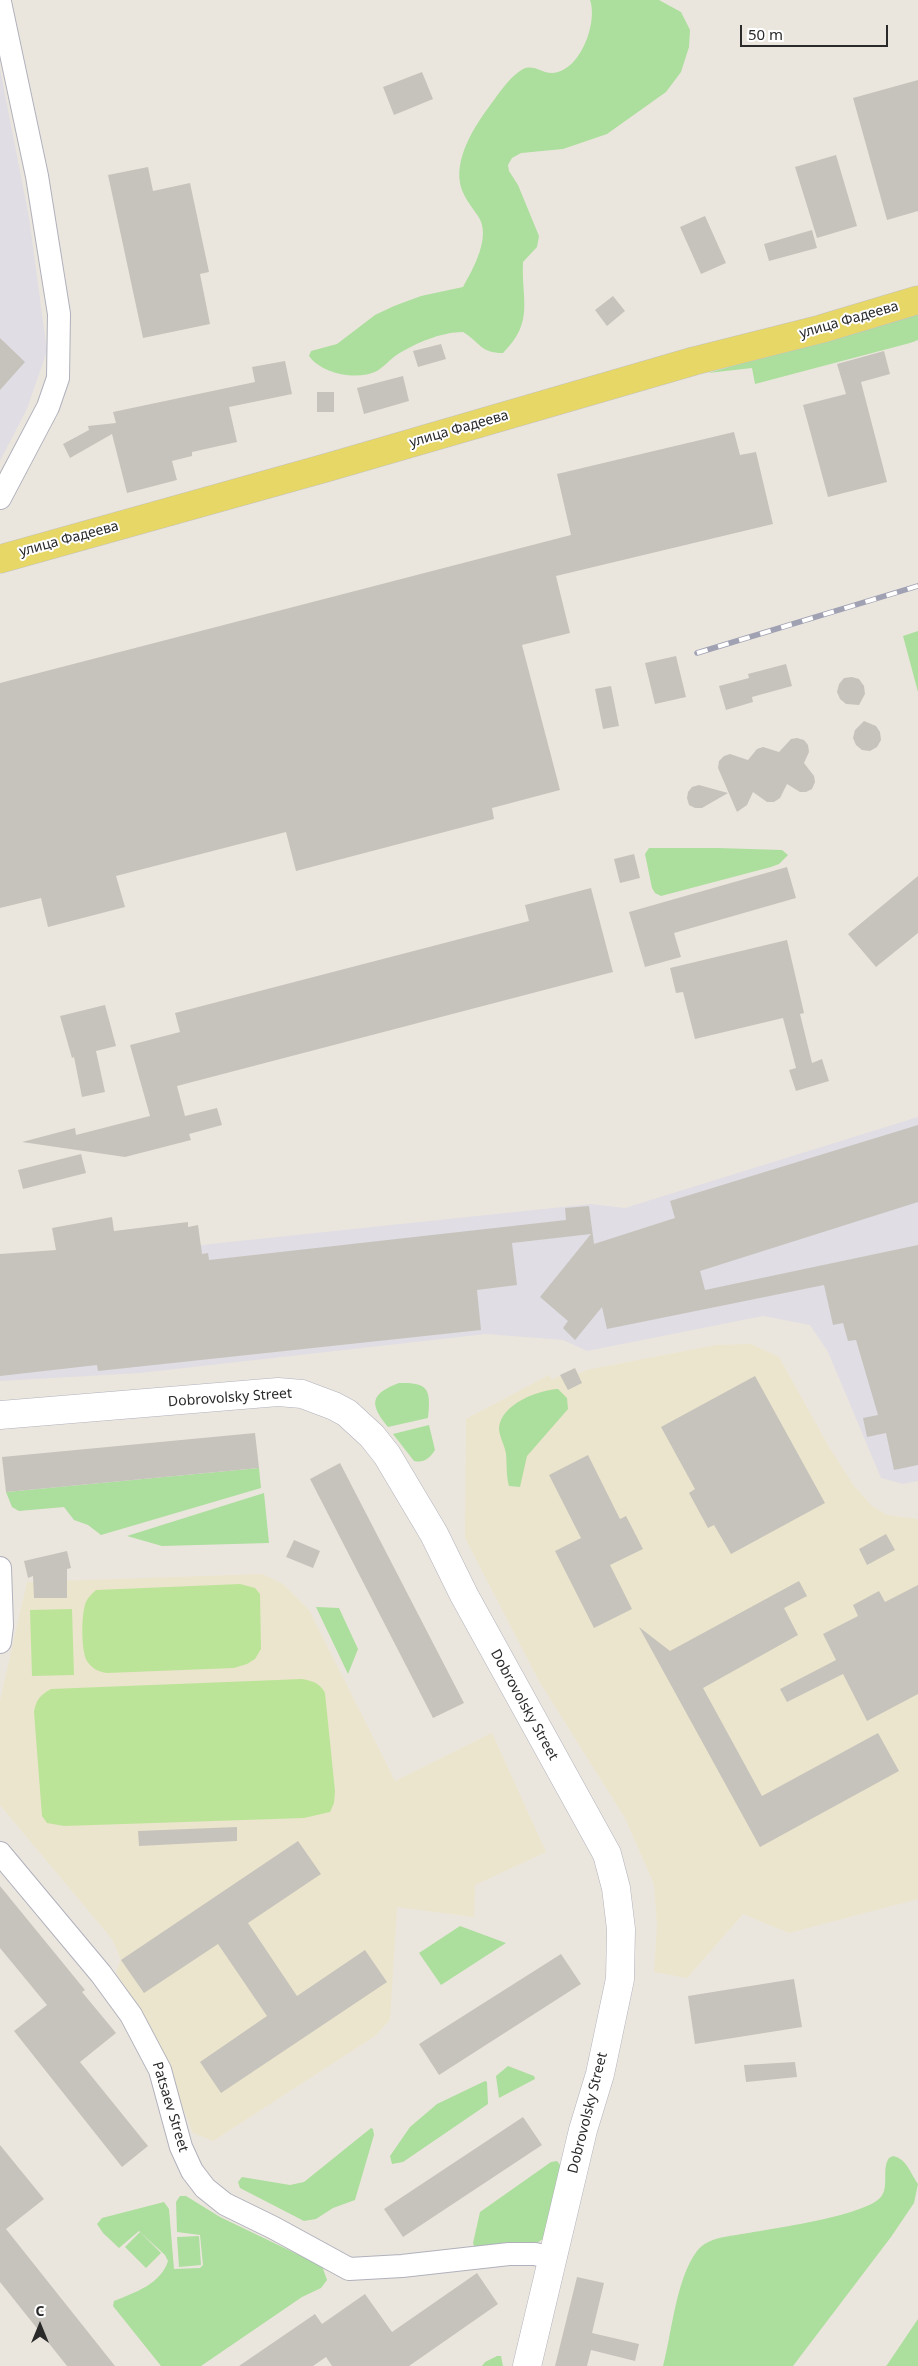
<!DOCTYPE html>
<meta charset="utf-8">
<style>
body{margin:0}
#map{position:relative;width:918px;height:2366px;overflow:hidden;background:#ebe6dd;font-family:"Noto Sans",sans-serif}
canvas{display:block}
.north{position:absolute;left:15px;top:2301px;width:50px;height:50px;-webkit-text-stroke:4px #fff;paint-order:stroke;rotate:0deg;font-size:14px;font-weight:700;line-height:20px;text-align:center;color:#2a2a2a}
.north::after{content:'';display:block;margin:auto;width:18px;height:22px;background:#2a2a2a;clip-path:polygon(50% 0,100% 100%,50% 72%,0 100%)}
.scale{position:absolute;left:740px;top:25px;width:148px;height:22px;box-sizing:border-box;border:2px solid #2a2a2a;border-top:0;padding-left:6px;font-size:15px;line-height:18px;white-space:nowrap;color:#2a2a2a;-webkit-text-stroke:4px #fff;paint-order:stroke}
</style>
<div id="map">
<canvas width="918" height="2366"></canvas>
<div class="north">С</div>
<div class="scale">50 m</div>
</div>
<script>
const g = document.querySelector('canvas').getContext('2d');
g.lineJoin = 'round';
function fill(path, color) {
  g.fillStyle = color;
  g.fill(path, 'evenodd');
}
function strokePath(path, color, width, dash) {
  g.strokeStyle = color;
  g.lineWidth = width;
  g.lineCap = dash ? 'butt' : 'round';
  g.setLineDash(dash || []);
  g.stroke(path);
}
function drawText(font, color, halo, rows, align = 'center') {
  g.font = font + ' "Noto Sans",sans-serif';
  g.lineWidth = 4;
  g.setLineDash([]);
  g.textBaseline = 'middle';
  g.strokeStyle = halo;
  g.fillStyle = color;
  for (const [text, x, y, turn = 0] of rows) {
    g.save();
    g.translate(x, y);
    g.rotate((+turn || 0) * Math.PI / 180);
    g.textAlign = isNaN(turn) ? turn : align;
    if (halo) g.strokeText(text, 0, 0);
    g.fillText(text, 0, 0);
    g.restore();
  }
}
const industrial = new Path2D(`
 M 0,69 L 29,217 L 47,351 L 27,409 L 0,461 Z
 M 918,1117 L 918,1481 L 903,1484 L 881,1478 L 828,1352 L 810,1325 L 763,1316 L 587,1351 L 563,1340 L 486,1334 L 140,1373 L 0,1381 L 0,1277 L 201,1245 L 591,1204 L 625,1208 Z`);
const education = new Path2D(`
 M 751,1344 L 779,1357 L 829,1447 L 854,1486 L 872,1506 L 887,1515 L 918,1519 L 918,1899 L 789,1933 L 743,1914 L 687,1978 L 654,1972 L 657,1924 L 654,1884 L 625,1818 L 539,1681 L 465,1538 L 466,1419 L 549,1375 L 552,1380 L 575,1368 L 578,1374 L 586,1370 L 716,1345 Z
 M 262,1574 L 283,1584 L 309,1610 L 395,1781 L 492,1733 L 546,1852 L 475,1885 L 474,1917 L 397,1907 L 390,2020 L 375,2036 L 213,2141 L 193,2133 L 166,2065 L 137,2005 L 116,1973 L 121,1960 L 112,1939 L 0,1805 L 0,1701 L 27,1582 Z`);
const green = new Path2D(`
 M 590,0 L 659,0 L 681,12 L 690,30 L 689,47 L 681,72 L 666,92 L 607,134 L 563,149 L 521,153 L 512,158 L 508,165 L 509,171 L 518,185 L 539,236 L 537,247 L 523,262 C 521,300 535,321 503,353 C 480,353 481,343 463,332 C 441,332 416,343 398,354 C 390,359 384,367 377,371 C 357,381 322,374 309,356 L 311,351 L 337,344 L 375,315 L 394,306 L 421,296 L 463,287 C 473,269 492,236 478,216 C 471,206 462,195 460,183 C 455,154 478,121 494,100 C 501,90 512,75 523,69 C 534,64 541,73 552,73 C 580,72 598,23 590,0 Z
 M 918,313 L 918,340 L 910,343 L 755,384 L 752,368 L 708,373 Z
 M 918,631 L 918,692 L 903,636 Z
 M 649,848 L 718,848 L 782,850 L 788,855 L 779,864 L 771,867 L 661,896 L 655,893 L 652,888 L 645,854 Z
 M 399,1383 C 429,1382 431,1390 428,1418 L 388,1427 C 369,1404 370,1394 399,1383 Z
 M 558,1389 L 567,1398 L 568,1409 L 527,1456 L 520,1487 L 509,1486 C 506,1475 507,1465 506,1454 C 505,1445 499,1437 499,1428 C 501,1404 538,1390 558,1389 Z
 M 429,1425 L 435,1450 C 429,1459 424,1463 414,1461 L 393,1434 Z
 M 259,1468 L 261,1488 L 101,1535 L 88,1525 L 74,1520 L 64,1507 L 19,1511 L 12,1507 L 6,1492 Z
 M 264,1493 L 269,1543 L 162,1546 L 127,1536 Z
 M 316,1607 L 339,1608 L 358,1649 L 348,1674 Z
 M 460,1926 L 506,1943 L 441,1985 L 419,1953 Z
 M 508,2066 L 534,2076 L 535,2079 L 499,2098 L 496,2076 Z
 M 485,2081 L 487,2082 L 488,2104 L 403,2162 L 392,2164 L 390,2156 L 410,2127 L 437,2104 Z
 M 371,2128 L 373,2129 L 374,2135 L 355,2200 L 333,2208 L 316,2219 L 304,2221 L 240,2188 L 238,2182 L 242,2177 L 290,2185 L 304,2182 Z
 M 893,2156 C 907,2159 910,2173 918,2184 L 914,2203 L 891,2237 L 793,2366 L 663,2366 C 672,2332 676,2279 697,2251 C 704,2242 714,2239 724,2237 C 756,2231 860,2218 880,2198 C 890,2188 881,2169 889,2158 Z
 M 557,2161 L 562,2167 L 543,2239 L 537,2243 L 479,2248 L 474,2246 L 473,2243 L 480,2212 L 551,2162 Z
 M 180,2196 L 186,2196 L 220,2217 L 322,2266 L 327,2280 L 321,2288 L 302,2297 L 201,2366 L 161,2366 L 113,2306 L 114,2301 C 134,2293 161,2284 168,2261 L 165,2255 L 139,2231 L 119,2248 L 103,2233 L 97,2224 L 102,2218 L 164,2202 L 169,2209 L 174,2269 L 200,2268 L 203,2265 L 200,2235 L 177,2232 L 176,2202 Z
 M 140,2232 L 161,2253 L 146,2268 L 125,2247 Z
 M 199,2236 L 201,2265 L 179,2267 L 177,2237 Z
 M 918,2319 L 918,2366 L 886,2366 L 887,2365 Z
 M 497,2356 L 501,2356 L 503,2366 L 482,2366 L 485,2362 Z`);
const pitch = new Path2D(`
 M 240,1584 L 255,1588 L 260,1594 L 261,1649 L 255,1659 L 247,1664 L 234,1668 L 107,1673 C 99,1672 92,1669 87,1661 C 81,1651 81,1613 86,1602 C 88,1597 92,1594 96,1590 Z
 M 72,1609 L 74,1675 L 32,1676 L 30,1610 Z
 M 302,1679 C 313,1681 320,1683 325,1693 L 335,1791 L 334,1803 L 330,1812 L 304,1818 L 64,1826 L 47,1823 L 42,1816 L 34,1712 C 36,1700 40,1695 51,1689 Z`);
const building = new Path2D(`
 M 422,72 L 433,99 L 394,115 L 383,87 Z
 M 918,80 L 918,211 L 887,220 L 853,98 Z
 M 836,155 L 857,226 L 817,238 L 795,167 Z
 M 148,167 L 153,191 L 190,183 L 209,272 L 200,274 L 210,324 L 143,338 L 108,175 Z
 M 705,216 L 726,263 L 701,274 L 680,227 Z
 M 812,230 L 817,248 L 769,261 L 764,244 Z
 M 613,296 L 625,311 L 607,326 L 595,310 Z
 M 0,338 L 25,362 L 0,390 Z
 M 441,344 L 446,359 L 418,367 L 413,351 Z
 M 884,351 L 890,374 L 861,382 L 887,482 L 828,497 L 803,405 L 846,394 L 837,364 Z
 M 285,361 L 292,394 L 229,407 L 237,442 L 192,452 L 192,456 L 172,461 L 177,480 L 127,493 L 112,434 L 70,458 L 63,444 L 89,430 L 88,426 L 116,423 L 113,412 L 255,382 L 252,367 Z
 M 403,376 L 409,401 L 364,414 L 357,388 Z
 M 317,392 L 334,392 L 334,412 L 317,412 Z
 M 734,432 L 740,455 L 756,452 L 773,524 L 556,576 L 570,633 L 522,645 L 560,790 L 492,808 L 494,819 L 296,871 L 286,832 L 116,876 L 125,907 L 48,927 L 41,898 L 0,908 L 0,683 L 571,535 L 557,474 Z
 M 676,656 L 686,697 L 655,704 L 645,663 Z
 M 786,664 L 792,686 L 752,697 L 753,702 L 726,710 L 719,686 L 749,678 L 748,674 Z
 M 852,677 L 859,679 L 864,686 L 865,694 L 859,705 L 846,704 L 840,699 L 837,692 L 839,684 L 844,678 Z
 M 611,686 L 619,726 L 603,729 L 595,689 Z
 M 864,721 L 876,726 L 880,732 L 881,740 L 877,747 L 870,751 L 862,750 L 856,745 L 853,738 L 855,730 Z
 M 797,738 L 804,740 L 808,745 L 809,752 L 804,763 L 814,776 L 815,782 L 812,789 L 806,792 L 800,792 L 787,784 L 780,798 L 774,802 L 767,802 L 753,792 L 747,805 L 737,812 L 718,768 L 719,761 L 724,756 L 730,754 L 748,760 L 757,749 L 763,747 L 779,752 L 791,739 Z
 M 699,785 L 728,793 L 702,808 L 695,808 L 689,805 L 687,798 L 688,792 L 692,787 Z
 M 634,854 L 640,878 L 620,883 L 614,859 Z
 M 787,867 L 796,898 L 674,933 L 681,957 L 645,967 L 629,912 Z
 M 918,876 L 918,933 L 876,967 L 848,934 Z
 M 591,888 L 613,972 L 177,1086 L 185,1116 L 217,1108 L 222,1125 L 189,1134 L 191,1140 L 125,1157 L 22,1142 L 75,1128 L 76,1135 L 150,1116 L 130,1045 L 180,1032 L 175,1013 L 529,921 L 525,905 Z
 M 787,940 L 804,1013 L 800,1014 L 812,1063 L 822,1059 L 829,1081 L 796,1091 L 789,1070 L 796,1068 L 783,1018 L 695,1039 L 683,992 L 676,993 L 670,968 Z
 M 105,1005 L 116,1046 L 96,1051 L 105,1092 L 82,1097 L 74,1057 L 72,1058 L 60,1016 Z
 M 918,1125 L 918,1202 L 700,1271 L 705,1290 L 918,1245 L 918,1465 L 894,1470 L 886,1433 L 867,1437 L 863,1418 L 878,1415 L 856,1340 L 848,1341 L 843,1323 L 833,1325 L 824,1285 L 607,1329 L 602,1307 L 575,1340 L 563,1328 L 568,1321 L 540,1297 L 591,1234 L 512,1243 L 517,1285 L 477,1290 L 481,1330 L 98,1371 L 97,1365 L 0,1376 L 0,1254 L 56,1250 L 52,1228 L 112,1217 L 114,1231 L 188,1222 L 188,1227 L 198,1225 L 202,1254 L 208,1253 L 209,1260 L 566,1220 L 565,1208 L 589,1206 L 594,1244 L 675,1218 L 670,1201 Z
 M 81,1154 L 86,1173 L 23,1189 L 18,1170 Z
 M 575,1368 L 582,1383 L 568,1390 L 560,1375 Z
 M 755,1376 L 825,1503 L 731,1554 L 714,1525 L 708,1528 L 689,1493 L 695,1489 L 661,1427 Z
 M 255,1433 L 259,1468 L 6,1492 L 2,1457 Z
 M 588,1455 L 620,1519 L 626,1516 L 643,1549 L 610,1565 L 632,1609 L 594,1628 L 555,1551 L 581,1538 L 549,1475 Z
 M 340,1463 L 464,1703 L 433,1718 L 310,1479 Z
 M 886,1534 L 895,1550 L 867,1565 L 859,1549 Z
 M 294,1540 L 320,1551 L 313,1568 L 286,1557 Z
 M 67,1551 L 71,1568 L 67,1569 L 67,1598 L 34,1598 L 33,1576 L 28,1578 L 24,1561 Z
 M 799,1581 L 807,1596 L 784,1608 L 798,1635 L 703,1688 L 762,1796 L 878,1733 L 899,1771 L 760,1847 L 639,1627 L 670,1651 Z
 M 918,1585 L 918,1694 L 867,1721 L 843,1674 L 787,1702 L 780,1689 L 836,1660 L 823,1634 L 858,1616 L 853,1605 L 879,1591 L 885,1602 Z
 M 237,1827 L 237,1841 L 139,1846 L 138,1831 Z
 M 298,1841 L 321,1874 L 248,1923 L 297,1996 L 365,1950 L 387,1982 L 221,2093 L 200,2062 L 267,2016 L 218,1944 L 144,1993 L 121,1960 Z
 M 0,1886 L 85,1990 L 82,1992 L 116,2033 L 80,2062 L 148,2146 L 122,2167 L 14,2031 L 47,2005 L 0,1948 Z
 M 561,1954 L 581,1984 L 439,2075 L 419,2044 Z
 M 794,1979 L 802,2027 L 695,2044 L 688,1996 Z
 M 795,2062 L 797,2077 L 746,2082 L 744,2065 Z
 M 523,2117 L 542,2145 L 403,2237 L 384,2209 Z
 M 0,2145 L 44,2199 L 6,2229 L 115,2366 L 67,2366 L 0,2282 Z
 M 477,2273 L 498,2304 L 409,2366 L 332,2366 L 326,2357 L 313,2366 L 239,2366 L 315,2314 L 322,2324 L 365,2294 L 392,2332 Z
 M 577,2277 L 604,2283 L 592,2333 L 639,2344 L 635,2361 L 591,2350 L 587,2366 L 555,2366 Z`);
const street = new Path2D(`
 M 0,2 L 37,176 L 59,314 L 58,378 L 48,407 L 0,498
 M 0,1568 L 2,1626 L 0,1642
 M 0,1853 L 101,1974 L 131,2015 L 160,2070 L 181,2147 L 192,2171 L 205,2188 L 225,2204 L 274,2228 L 349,2269 L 402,2266 L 509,2254 L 535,2254 L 552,2258`);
const secondary = new Path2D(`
 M 0,1415 L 278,1392 L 302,1394 L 334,1406 L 347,1413 L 372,1436 L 387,1455 L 434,1534 L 464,1595 L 607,1854 L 616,1888 L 621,1929 L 620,1979 L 600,2074 L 583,2130 L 527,2366`);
const primary = new Path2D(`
 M 0,559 L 329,467 L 694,361 L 821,329 L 918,300`);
const rail = new Path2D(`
 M 697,653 L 918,586`);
const streetNames = [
 ["улица Фадеева",849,320,-16],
 ["улица Фадеева",459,429,-16],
 ["улица Фадеева",69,539,-15],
 ["Dobrovolsky Street",230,1398,-4],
 ["Dobrovolsky Street",524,1705,61],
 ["Patsaev Street",170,2107,73],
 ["Dobrovolsky Street",588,2113,-76]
];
fill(industrial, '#e0dde4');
fill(education, '#ebe5cd');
fill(green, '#acde9d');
fill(pitch, '#bce499');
fill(building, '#c6c3bc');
strokePath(street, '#b0b1bc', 24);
strokePath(secondary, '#b0b1bc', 29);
strokePath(primary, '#c3c3c3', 29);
strokePath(street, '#fff', 22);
strokePath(secondary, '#fff', 28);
strokePath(primary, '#e6d766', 28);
strokePath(rail, '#a0a1b3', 5.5);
strokePath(rail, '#fff', 4, [11]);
drawText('14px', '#2a2a2a', '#fff', streetNames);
</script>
